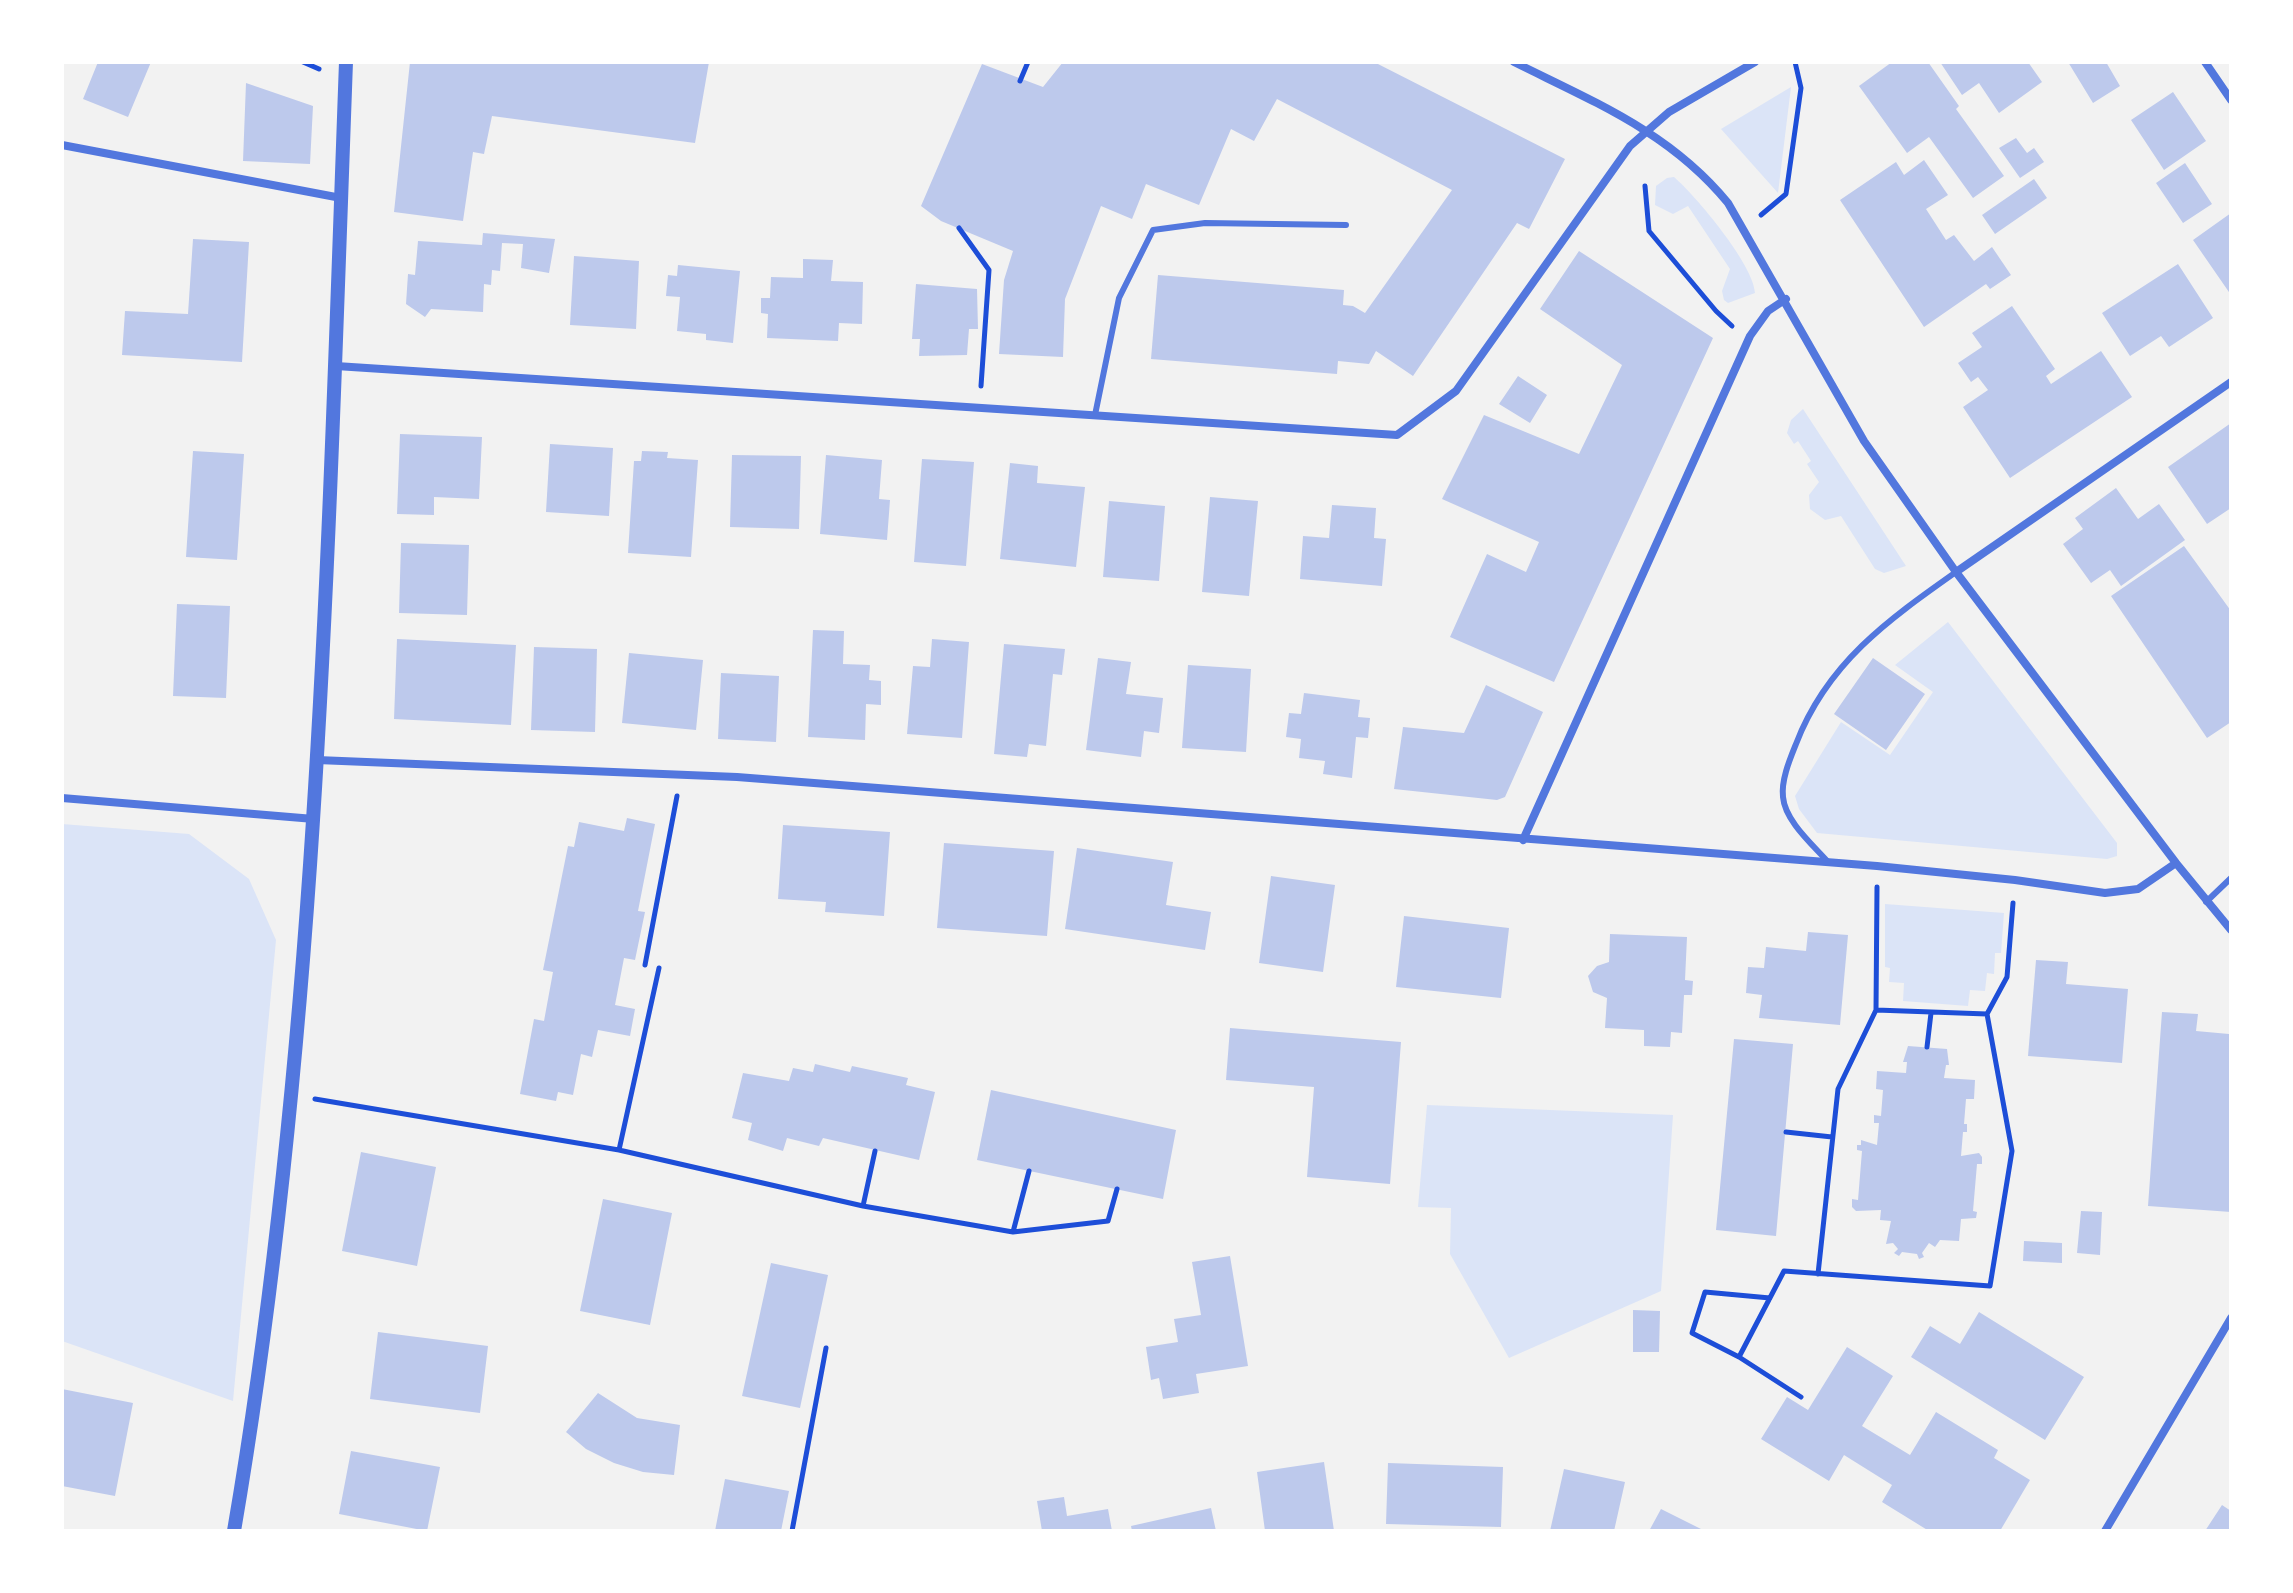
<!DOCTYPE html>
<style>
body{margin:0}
#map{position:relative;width:2293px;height:1593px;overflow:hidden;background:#f2f2f2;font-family:Rubik,sans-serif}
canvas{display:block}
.frame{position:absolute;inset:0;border:64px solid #fff;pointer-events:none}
</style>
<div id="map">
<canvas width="2293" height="1593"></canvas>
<div class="frame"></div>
</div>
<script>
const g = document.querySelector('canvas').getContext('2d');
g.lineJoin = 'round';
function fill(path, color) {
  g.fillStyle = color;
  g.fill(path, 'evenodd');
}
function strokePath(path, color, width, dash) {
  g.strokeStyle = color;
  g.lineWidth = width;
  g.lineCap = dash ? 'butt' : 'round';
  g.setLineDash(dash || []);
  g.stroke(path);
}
const green = new Path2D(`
 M 1791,87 L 1778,193 L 1721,129 Z
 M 1674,177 C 1696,196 1754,265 1755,293 L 1728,303 L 1724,300 L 1722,291 L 1730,269 L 1688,206 L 1673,214 L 1655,205 L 1656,186 L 1667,178 Z
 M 1803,409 L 1906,566 L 1884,573 L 1875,569 L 1841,516 L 1825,520 L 1810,509 L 1809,495 L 1819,482 L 1807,464 L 1811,461 L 1798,441 L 1794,444 L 1787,433 L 1791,420 Z
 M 1948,622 L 2117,843 L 2117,856 L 2107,859 L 1817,833 L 1799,809 L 1795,796 L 1841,722 L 1890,755 L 1933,692 L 1895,665 Z
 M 62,824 L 189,834 L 249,879 L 276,940 L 233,1401 L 62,1341 Z
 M 1885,904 L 2004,913 L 2001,953 L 1995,953 L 1994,974 L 1987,973 L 1985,991 L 1970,990 L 1968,1006 L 1903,1001 L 1904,983 L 1889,982 L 1890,968 L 1885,967 Z
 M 1427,1105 L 1673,1115 L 1661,1291 L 1509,1358 L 1450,1254 L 1451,1208 L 1418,1207 Z`);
const building = new Path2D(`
 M 98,62 L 151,62 L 128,117 L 83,99 Z
 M 410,62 L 709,62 L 695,143 L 492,116 L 484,154 L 473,152 L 463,221 L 394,212 Z
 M 1063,62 L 1374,62 L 1565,159 L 1529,229 L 1517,223 L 1413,376 L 1376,351 L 1369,364 L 1338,361 L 1337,374 L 1151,359 L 1158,275 L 1344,290 L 1343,305 L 1353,306 L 1365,313 L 1452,190 L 1277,99 L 1254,141 L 1231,129 L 1199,205 L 1146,184 L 1132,219 L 1101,206 L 1065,299 L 1063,357 L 999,354 L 1004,280 L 1013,251 L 941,221 L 921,206 L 982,64 L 1043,87 Z
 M 1892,62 L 1928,62 L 1959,106 L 1956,109 L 2004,176 L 1973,198 L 1929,137 L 1907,153 L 1859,86 Z
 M 1940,62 L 2028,62 L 2042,82 L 1999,113 L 1979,83 L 1962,95 Z
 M 2068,62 L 2106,62 L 2120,86 L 2093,103 Z
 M 246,83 L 313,106 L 310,164 L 243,161 Z
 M 2173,92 L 2206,141 L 2164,170 L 2131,120 Z
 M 2016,138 L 2027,153 L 2034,148 L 2044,162 L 2020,178 L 1999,148 Z
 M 1924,160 L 1948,195 L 1926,209 L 1946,240 L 1954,235 L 1974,261 L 1992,247 L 2011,275 L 1990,289 L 1986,284 L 1924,327 L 1840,200 L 1896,162 L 1904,175 Z
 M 2185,163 L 2212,204 L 2183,223 L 2156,183 Z
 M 2034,179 L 2047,198 L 1995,234 L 1982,215 Z
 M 2231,213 L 2231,295 L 2193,240 Z
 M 483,233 L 555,239 L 549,273 L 521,268 L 523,244 L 502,243 L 500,271 L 492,270 L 491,285 L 484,284 L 483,312 L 431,309 L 425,317 L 406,304 L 408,274 L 415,275 L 418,241 L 482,245 Z
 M 193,239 L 249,242 L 242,362 L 122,355 L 125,311 L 188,314 Z
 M 1579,251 L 1713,338 L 1554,682 L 1450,637 L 1487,554 L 1526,572 L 1539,542 L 1442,499 L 1484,415 L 1579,454 L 1622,365 L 1540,309 Z
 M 574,256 L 639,261 L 636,329 L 570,325 Z
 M 803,259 L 833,260 L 831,281 L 863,282 L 862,324 L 839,323 L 838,341 L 767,338 L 768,314 L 761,313 L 761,298 L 770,298 L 771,277 L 803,278 Z
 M 2178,264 L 2213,318 L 2169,347 L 2161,336 L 2130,356 L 2102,313 Z
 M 678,265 L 740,271 L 733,343 L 706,340 L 706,334 L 677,331 L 680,297 L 666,296 L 668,275 L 677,276 Z
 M 916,284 L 977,289 L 978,329 L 969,329 L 967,355 L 919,356 L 920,339 L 912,339 Z
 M 2012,306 L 2055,369 L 2046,376 L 2051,384 L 2101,351 L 2132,397 L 2010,478 L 1963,407 L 1988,390 L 1978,377 L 1971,382 L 1958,363 L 1982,347 L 1972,333 Z
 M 1518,376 L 1547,395 L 1530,423 L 1499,404 Z
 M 2231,423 L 2231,508 L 2207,524 L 2168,467 Z
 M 400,434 L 482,437 L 479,499 L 434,497 L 434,515 L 397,514 Z
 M 550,444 L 613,448 L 609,516 L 546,512 Z
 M 193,451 L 244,454 L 237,560 L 186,557 Z
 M 642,451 L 668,452 L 667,458 L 698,460 L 691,557 L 628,553 L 634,461 L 641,461 Z
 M 732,455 L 801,456 L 799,529 L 730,527 Z
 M 826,455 L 882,460 L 879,499 L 890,500 L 887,540 L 820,534 Z
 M 922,459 L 974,462 L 966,566 L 914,562 Z
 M 1010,463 L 1038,466 L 1037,483 L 1085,487 L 1076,567 L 1000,559 Z
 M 2116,488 L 2138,519 L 2159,504 L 2185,540 L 2121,586 L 2110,570 L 2091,583 L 2063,544 L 2083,529 L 2075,518 Z
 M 1210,497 L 1258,501 L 1249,596 L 1202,592 Z
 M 1109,501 L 1165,506 L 1159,581 L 1103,577 Z
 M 1332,505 L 1376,508 L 1374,538 L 1386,539 L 1382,586 L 1300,579 L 1303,536 L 1329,538 Z
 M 401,543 L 469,545 L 467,615 L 399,613 Z
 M 2184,546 L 2231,611 L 2231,722 L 2207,738 L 2111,596 Z
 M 177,604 L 230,606 L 226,698 L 173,696 Z
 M 813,630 L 844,631 L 843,664 L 870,665 L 869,680 L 881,681 L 881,705 L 866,704 L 865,740 L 808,737 Z
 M 397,639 L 516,645 L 511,725 L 394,719 Z
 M 932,639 L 969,642 L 962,738 L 907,734 L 913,666 L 930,667 Z
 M 1004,644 L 1065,649 L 1062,675 L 1053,674 L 1046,746 L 1029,744 L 1027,757 L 994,754 Z
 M 534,647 L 597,649 L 595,732 L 531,730 Z
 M 629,653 L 703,660 L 696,730 L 622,723 Z
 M 1098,658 L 1131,662 L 1126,694 L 1163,698 L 1159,733 L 1144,731 L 1141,757 L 1086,750 Z
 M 1873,658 L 1925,694 L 1886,750 L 1834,714 Z
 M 1188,665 L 1251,669 L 1246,752 L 1182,748 Z
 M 721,673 L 779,676 L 776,742 L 718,739 Z
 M 1486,685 L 1543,712 L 1505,797 L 1497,800 L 1394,789 L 1403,727 L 1464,733 Z
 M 1304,693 L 1360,700 L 1358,717 L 1370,718 L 1368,738 L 1356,737 L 1352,778 L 1323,774 L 1325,761 L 1299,758 L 1301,739 L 1286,737 L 1289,713 L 1301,714 Z
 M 627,818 L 655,824 L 638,911 L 645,912 L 635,960 L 624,958 L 615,1005 L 635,1009 L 630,1036 L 598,1030 L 592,1057 L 581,1054 L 573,1095 L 558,1092 L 556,1101 L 520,1094 L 534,1019 L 544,1021 L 553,972 L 543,970 L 568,846 L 574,847 L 579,822 L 624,831 Z
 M 783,825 L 890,832 L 884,916 L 825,912 L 826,902 L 778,899 Z
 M 944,843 L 1054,851 L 1047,936 L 937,928 Z
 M 1077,848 L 1173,862 L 1166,905 L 1211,912 L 1205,950 L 1065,929 Z
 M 1271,876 L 1335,885 L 1323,972 L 1259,963 Z
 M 1404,916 L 1509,928 L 1501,998 L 1396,987 Z
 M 1808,932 L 1848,935 L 1840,1025 L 1759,1018 L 1762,995 L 1746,993 L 1748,967 L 1764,968 L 1766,947 L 1806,951 Z
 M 1610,934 L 1687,937 L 1685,980 L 1693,981 L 1692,995 L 1684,995 L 1682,1033 L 1671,1032 L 1670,1047 L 1644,1046 L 1644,1030 L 1605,1028 L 1607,998 L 1593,992 L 1588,976 L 1597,966 L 1609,962 Z
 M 2036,960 L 2068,962 L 2066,984 L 2128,989 L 2122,1063 L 2028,1056 Z
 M 2162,1012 L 2198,1014 L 2196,1031 L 2229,1034 L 2231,1212 L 2148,1206 Z
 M 1230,1028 L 1401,1042 L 1390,1184 L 1307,1177 L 1314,1087 L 1226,1080 Z
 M 1734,1039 L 1793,1044 L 1776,1236 L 1716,1230 Z
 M 1908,1046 L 1947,1049 L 1949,1065 L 1946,1065 L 1944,1078 L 1975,1080 L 1974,1099 L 1966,1099 L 1964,1124 L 1967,1124 L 1967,1132 L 1963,1132 L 1961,1156 L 1979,1153 L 1982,1157 L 1982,1164 L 1977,1164 L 1973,1211 L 1977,1212 L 1976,1218 L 1961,1219 L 1959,1241 L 1940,1240 L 1935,1247 L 1929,1243 L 1922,1253 L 1924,1257 L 1919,1259 L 1917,1254 L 1902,1252 L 1899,1256 L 1894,1253 L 1898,1249 L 1893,1243 L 1886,1244 L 1891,1221 L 1880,1220 L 1881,1210 L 1856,1211 L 1852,1207 L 1852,1199 L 1858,1200 L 1862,1151 L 1857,1150 L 1857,1145 L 1861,1145 L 1861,1140 L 1877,1145 L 1879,1123 L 1874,1123 L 1874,1115 L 1881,1116 L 1883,1090 L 1876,1089 L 1877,1071 L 1906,1073 L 1907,1062 L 1903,1062 Z
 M 815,1064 L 850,1072 L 852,1066 L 908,1078 L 906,1085 L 935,1092 L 919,1160 L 823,1138 L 819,1146 L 787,1138 L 783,1151 L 748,1140 L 752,1123 L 732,1118 L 743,1073 L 789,1081 L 793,1068 L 813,1072 Z
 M 991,1090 L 1176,1130 L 1163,1199 L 977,1160 Z
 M 361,1152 L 436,1167 L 417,1266 L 342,1251 Z
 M 603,1199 L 672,1213 L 650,1325 L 580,1311 Z
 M 2081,1211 L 2102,1212 L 2100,1255 L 2077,1253 Z
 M 2024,1241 L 2062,1243 L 2062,1263 L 2023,1261 Z
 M 1230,1256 L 1248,1366 L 1196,1374 L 1199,1393 L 1163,1399 L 1159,1378 L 1151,1380 L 1146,1347 L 1178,1342 L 1174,1319 L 1201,1315 L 1192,1262 Z
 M 771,1263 L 828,1275 L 800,1408 L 742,1396 Z
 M 1633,1310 L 1660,1311 L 1659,1352 L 1633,1352 Z
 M 1979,1312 L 2084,1377 L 2045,1440 L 1911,1357 L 1930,1326 L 1960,1344 Z
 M 378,1332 L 488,1346 L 480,1413 L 370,1399 Z
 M 1847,1347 L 1893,1376 L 1862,1426 L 1910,1455 L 1936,1412 L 1998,1450 L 1994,1458 L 2030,1480 L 2000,1531 L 1929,1531 L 1882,1502 L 1892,1485 L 1844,1455 L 1829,1481 L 1761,1439 L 1787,1397 L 1808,1410 Z
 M 62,1389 L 133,1403 L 115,1496 L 62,1486 Z
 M 598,1393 L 637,1418 L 680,1425 L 674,1475 L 643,1472 L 614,1463 L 586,1449 L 566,1432 Z
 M 351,1451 L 440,1467 L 427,1531 L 339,1514 Z
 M 1324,1462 L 1334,1531 L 1265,1531 L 1257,1472 Z
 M 1388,1463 L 1503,1467 L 1501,1527 L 1386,1524 Z
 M 1564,1469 L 1625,1482 L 1614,1531 L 1550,1531 Z
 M 725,1479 L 789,1491 L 781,1531 L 715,1531 Z
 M 1064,1497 L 1067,1516 L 1108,1509 L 1112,1531 L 1042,1531 L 1037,1501 Z
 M 2222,1505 L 2231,1511 L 2231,1531 L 2205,1531 Z
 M 1211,1508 L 1216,1531 L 1132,1531 L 1131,1526 Z
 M 1661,1509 L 1705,1531 L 1649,1531 Z`);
const path = new Path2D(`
 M 303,62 L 319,69
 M 1020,81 L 1028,62
 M 1645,186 L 1649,231 L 1716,311 L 1732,326
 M 1761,215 L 1786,194 L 1801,88 L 1795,62
 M 959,228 L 989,270 L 981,386
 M 1877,887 L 1876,1010 L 1987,1014 L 2007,977 L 2013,903
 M 645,965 L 677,796
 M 1927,1047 L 1931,1013
 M 315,1099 L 619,1150 L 863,1206 L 1013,1232 L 1108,1221 L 1117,1189
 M 1786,1132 L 1832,1137
 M 619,1150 L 659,968
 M 863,1206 L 875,1151
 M 1013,1232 L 1029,1171
 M 1818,1274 L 1838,1089 L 1876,1010
 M 1770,1298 L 1705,1292 L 1692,1333 L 1739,1357 L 1801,1397
 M 1739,1357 L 1784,1271 L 1990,1286 L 2012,1151 L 1987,1014
 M 792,1531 L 826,1348`);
const service = new Path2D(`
 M 1095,415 L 1119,298 L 1153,230 L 1205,223 L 1346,225
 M 1828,862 C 1813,845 1785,821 1783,797 C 1781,780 1790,759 1796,744 C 1827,663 1888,620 1956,572
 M 2206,902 L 2231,878`);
const minor = new Path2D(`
 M 1514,62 C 1594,102 1670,132 1728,203 L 1864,441 L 1956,572 L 2176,863 L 2231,930
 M 2205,62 L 2231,100
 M 62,145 L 341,198
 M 336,366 L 1397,435 L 1456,391 L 1630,146 L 1669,112 L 1755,62
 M 1956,572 L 2231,382
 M 317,760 L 737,777 L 1877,866 L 2015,880 L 2105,893 L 2138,889 L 2176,863
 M 62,798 L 314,819
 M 1523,840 L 1750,336 L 1768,311 L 1786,299
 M 2105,1531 L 2231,1318`);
const tertiary = new Path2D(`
 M 234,1531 C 317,1046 328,553 346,62`);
fill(green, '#dbe4f7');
fill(building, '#bdc9ec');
strokePath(path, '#1d4ed8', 5);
strokePath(service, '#5277de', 6);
strokePath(minor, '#5277de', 8);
strokePath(tertiary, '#5277de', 14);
</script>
